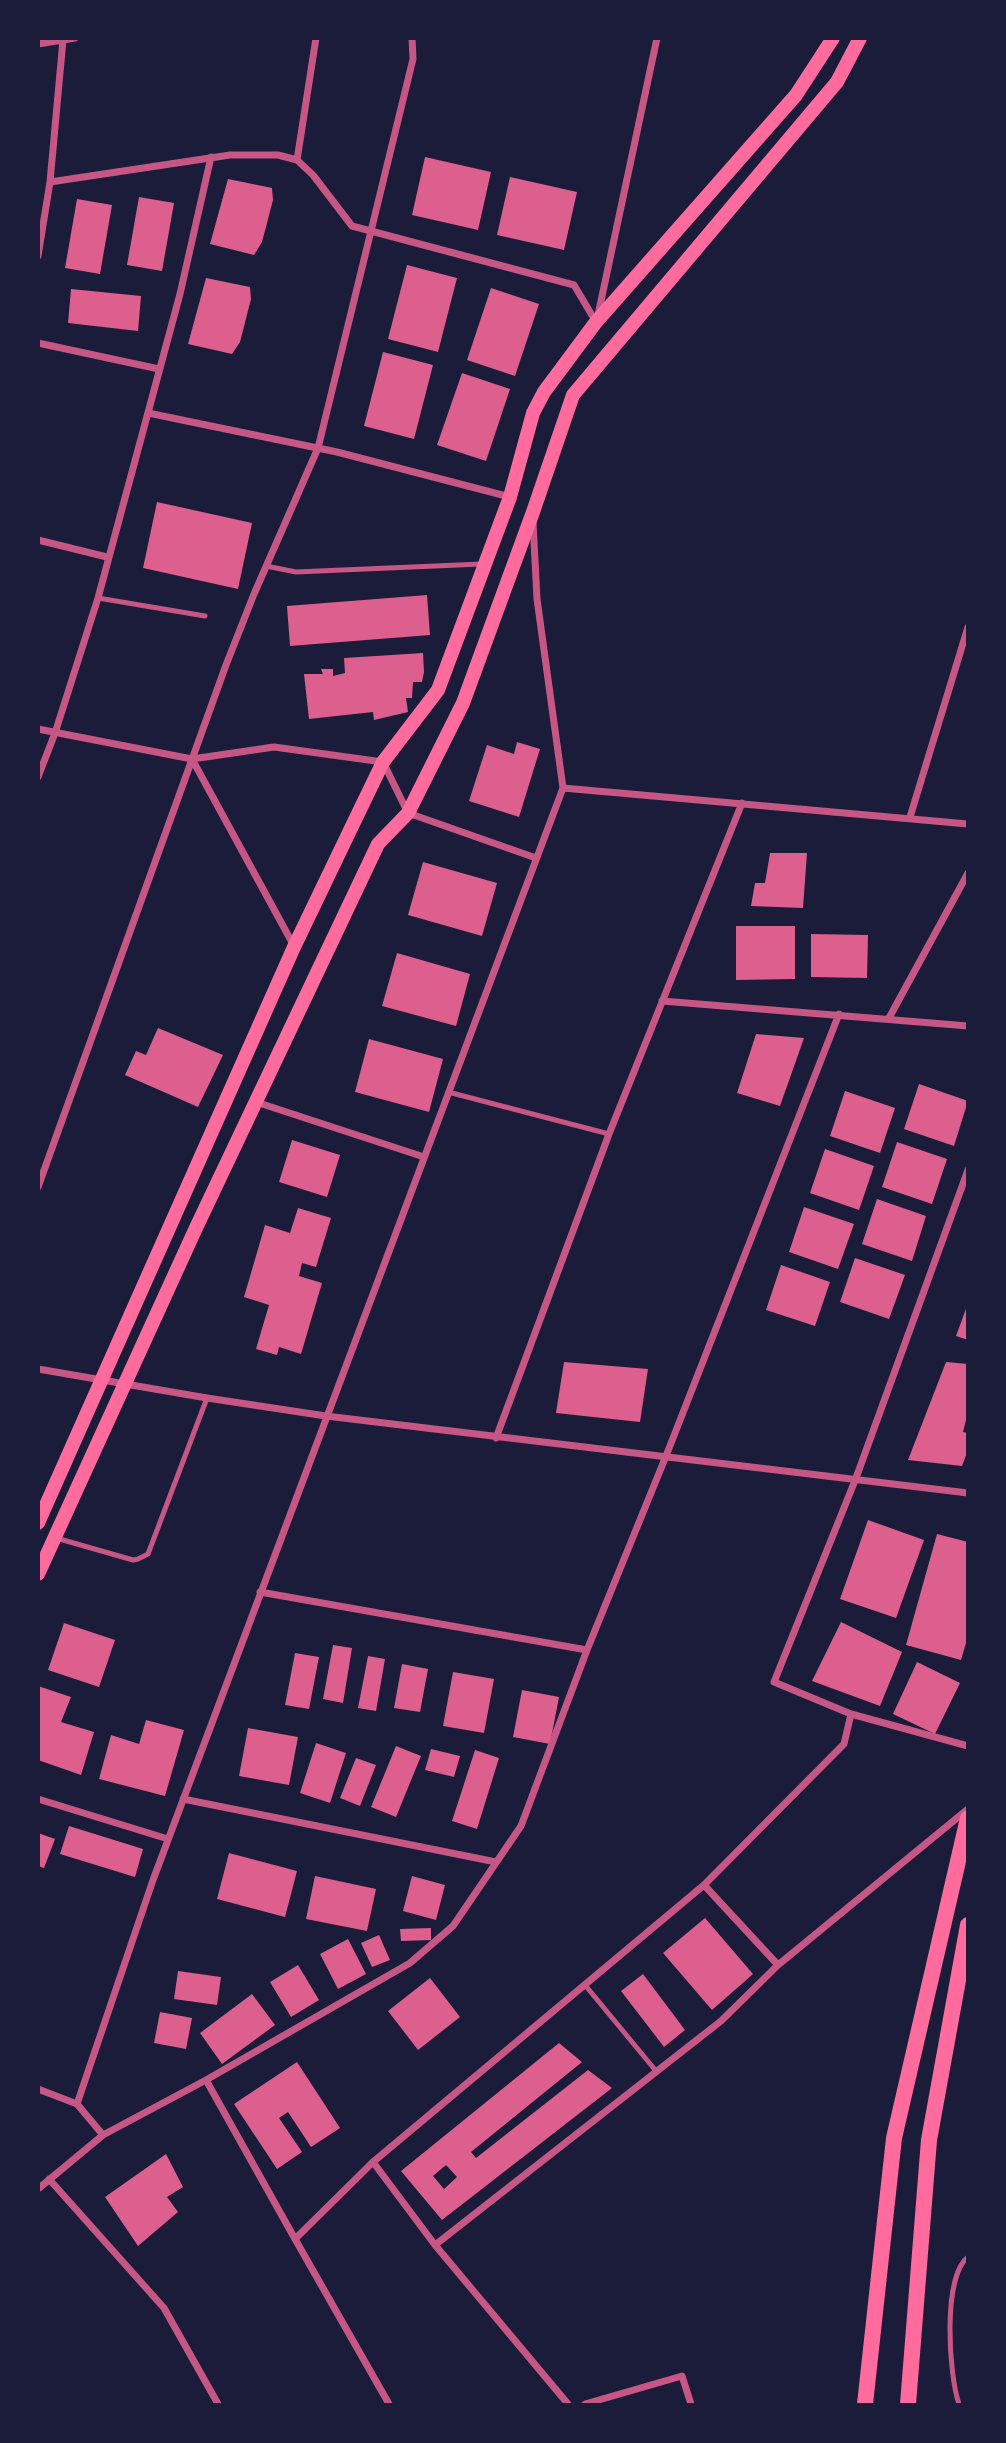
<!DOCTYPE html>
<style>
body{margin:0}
#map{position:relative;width:1006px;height:2443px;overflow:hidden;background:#1b1b3a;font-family:"Alegreya Sans",sans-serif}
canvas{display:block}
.frame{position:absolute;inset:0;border:40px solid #1b1b3a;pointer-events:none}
</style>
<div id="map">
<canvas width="1006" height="2443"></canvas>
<div class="frame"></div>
</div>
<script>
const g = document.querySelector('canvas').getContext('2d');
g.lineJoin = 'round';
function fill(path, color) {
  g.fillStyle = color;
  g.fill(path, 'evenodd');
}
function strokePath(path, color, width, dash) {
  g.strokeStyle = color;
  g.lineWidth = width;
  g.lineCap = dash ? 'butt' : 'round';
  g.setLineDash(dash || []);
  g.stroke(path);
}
const building = new Path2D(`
 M 425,157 L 491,172 L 478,230 L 412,215 Z
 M 510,177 L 577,192 L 564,250 L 497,235 Z
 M 228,179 L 272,188 L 273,200 L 262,242 L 254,255 L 210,244 Z
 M 139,197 L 174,203 L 162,271 L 127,265 Z
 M 77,199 L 112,205 L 100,274 L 65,268 Z
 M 407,265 L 457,278 L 438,352 L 388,339 Z
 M 206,278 L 250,287 L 251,299 L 240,342 L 232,354 L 188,344 Z
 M 491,288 L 539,304 L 515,376 L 467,360 Z
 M 71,289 L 141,296 L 138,331 L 68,323 Z
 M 383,352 L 433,365 L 414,439 L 364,426 Z
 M 462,373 L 510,389 L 486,461 L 437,445 Z
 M 157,502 L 252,523 L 238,589 L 143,568 Z
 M 427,595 L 430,635 L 290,646 L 287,606 Z
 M 423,653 L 424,672 L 422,682 L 413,682 L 412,698 L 406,698 L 408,712 L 374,720 L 373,712 L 309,719 L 304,674 L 323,674 L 321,669 L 333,669 L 333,676 L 345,673 L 344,658 Z
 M 517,742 L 540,749 L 519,817 L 469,801 L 487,745 L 514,754 Z
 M 770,853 L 807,853 L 803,908 L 751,906 L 755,883 L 765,883 Z
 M 423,862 L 497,883 L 482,936 L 408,915 Z
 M 736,926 L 795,926 L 795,979 L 736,980 Z
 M 811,934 L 868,935 L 867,978 L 811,977 Z
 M 397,953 L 470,974 L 456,1026 L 382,1006 Z
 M 158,1028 L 223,1055 L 198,1107 L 125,1075 L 136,1051 L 146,1055 Z
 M 756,1034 L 804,1038 L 780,1106 L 737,1093 Z
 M 369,1039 L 443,1059 L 429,1112 L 355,1092 Z
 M 919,1084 L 968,1101 L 954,1146 L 904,1129 Z
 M 845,1091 L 895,1108 L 880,1153 L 830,1136 Z
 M 292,1140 L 340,1155 L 327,1197 L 279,1182 Z
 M 897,1142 L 947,1159 L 932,1204 L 882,1187 Z
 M 825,1149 L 874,1166 L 859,1210 L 810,1193 Z
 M 877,1199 L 926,1216 L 912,1261 L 862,1244 Z
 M 804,1207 L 854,1224 L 838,1269 L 789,1252 Z
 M 298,1208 L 331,1218 L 316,1267 L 302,1263 L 299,1276 L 322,1283 L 301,1354 L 279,1347 L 277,1355 L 256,1349 L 269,1305 L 244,1297 L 265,1225 L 290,1233 Z
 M 855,1258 L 905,1275 L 889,1319 L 840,1302 Z
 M 781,1265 L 830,1282 L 815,1326 L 766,1310 Z
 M 967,1306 L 968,1306 L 968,1340 L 956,1336 Z
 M 564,1362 L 648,1369 L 640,1422 L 556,1413 Z
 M 946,1362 L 968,1364 L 968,1412 L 963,1432 L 968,1433 L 968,1450 L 962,1466 L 908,1460 Z
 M 868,1520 L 924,1540 L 896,1618 L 840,1599 Z
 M 937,1534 L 968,1542 L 968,1636 L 961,1660 L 906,1645 Z
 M 841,1622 L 902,1652 L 880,1706 L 812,1681 Z
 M 64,1623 L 115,1640 L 99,1687 L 48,1670 Z
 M 333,1645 L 352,1648 L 343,1703 L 323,1699 Z
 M 295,1653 L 319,1657 L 309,1709 L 285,1705 Z
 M 368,1656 L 385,1659 L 376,1711 L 358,1708 Z
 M 917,1662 L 960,1683 L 935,1734 L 893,1714 Z
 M 402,1664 L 428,1669 L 420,1712 L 394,1708 Z
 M 453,1672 L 494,1679 L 484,1733 L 443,1726 Z
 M 38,1686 L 71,1697 L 61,1722 L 94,1732 L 81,1775 L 38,1760 Z
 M 522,1690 L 559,1697 L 550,1744 L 513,1737 Z
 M 146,1720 L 184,1730 L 165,1796 L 99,1779 L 111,1735 L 139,1744 Z
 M 248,1728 L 298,1737 L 289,1785 L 239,1776 Z
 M 316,1743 L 346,1753 L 330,1803 L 300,1793 Z
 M 396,1746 L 421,1756 L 396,1817 L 371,1807 Z
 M 431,1749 L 460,1756 L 454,1777 L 425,1770 Z
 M 475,1750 L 499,1758 L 477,1829 L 452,1821 Z
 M 356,1758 L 376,1765 L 360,1806 L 340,1798 Z
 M 69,1826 L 143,1849 L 135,1877 L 60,1854 Z
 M 38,1833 L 55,1839 L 44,1868 L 38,1866 Z
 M 229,1853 L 297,1871 L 285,1917 L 217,1899 Z
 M 315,1876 L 376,1889 L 367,1931 L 306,1919 Z
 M 412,1876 L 445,1885 L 436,1920 L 403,1911 Z
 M 705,1918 L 753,1974 L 712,2010 L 663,1953 Z
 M 431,1928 L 431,1940 L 401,1941 L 400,1929 Z
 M 379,1935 L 390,1960 L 372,1967 L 361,1943 Z
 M 348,1939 L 366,1974 L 338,1989 L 320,1954 Z
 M 298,1965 L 319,2000 L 291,2017 L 270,1982 Z
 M 178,1971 L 221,1977 L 217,2005 L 174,1999 Z
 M 643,1974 L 685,2030 L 664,2047 L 621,1991 Z
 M 430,1978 L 460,2017 L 418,2050 L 388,2011 Z
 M 252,1994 L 275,2025 L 222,2064 L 200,2033 Z
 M 160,2012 L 192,2018 L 186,2049 L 154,2043 Z
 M 559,2043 L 582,2062 L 471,2152 L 476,2158 L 588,2070 L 612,2088 L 442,2220 L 401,2171 ZM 446,2165 L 457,2177 L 444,2189 L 433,2176 Z
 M 297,2062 L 340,2128 L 311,2147 L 288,2112 L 279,2118 L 302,2152 L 277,2169 L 234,2104 Z
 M 166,2154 L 183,2187 L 167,2197 L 178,2212 L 138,2246 L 105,2197 Z`);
const service = new Path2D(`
 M 266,566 L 296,572 L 481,564
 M 98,598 L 205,616
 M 448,1092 L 609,1134
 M 56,1538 L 133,1560 L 138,1559 L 148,1554 L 207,1398
 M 585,1985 L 656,2071
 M 959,2404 C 949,2376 942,2277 968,2257`);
const minor = new Path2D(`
 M 38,44 L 75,38
 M 297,160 L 316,38
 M 50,182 L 230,155 L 278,155 L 297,160 L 313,175 L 352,226 L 574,285 L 596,322
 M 38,256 L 50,182 L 63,40
 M 598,315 L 657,38
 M 38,343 L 159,369
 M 148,413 L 337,452 L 510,497
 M 38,540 L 107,557
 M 38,729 L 192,759 L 274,747 L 383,762 L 408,813 L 536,858
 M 192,759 L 294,946
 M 38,777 L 55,733 L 98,598 L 180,294 L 211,157
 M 563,788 L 968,824
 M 910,817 L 968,627
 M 662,1001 L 968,1026
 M 889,1018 L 968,873
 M 256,1102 L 424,1157
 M 38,1187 L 226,665 L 254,594 L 318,448 L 413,59 L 412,38
 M 38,1369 L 207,1398 L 326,1416 L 968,1493
 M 496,1438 L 609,1134 L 742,803
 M 260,1592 L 587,1650
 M 851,1714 L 968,1746
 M 38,1799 L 168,1839
 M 183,1799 L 496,1862
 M 704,1885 L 778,1965
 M 206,2080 L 295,2239 L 373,2162 L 704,1885 L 844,1744 L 851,1714 L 774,1682 L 856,1478 L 968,1170
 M 38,2089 L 77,2104
 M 103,2135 L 206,2080 L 410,1963 L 453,1926 L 521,1826 L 587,1650 L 666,1456 L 839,1014
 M 373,2162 L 435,2245 L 568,2404
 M 49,2179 L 164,2308 L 218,2404
 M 38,2189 L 103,2135 L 77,2104 L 153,1880 L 563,788 L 537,599 L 533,522
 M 295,2239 L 389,2404
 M 435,2245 L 721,2021 L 778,1965 L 968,1809
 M 585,2404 L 682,2376 L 691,2404`);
const secondary = new Path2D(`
 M 38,1523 L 294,947 L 354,822 L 383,762 L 438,690 L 510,497 L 533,413 L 544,392 L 596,322 L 796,95 L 833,38
 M 38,1574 L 195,1230 L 378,844 L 408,813 L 463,703 L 533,512 L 573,395 L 837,82 L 860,38`);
const primary = new Path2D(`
 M 865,2404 L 894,2138 L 968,1818
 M 908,2404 L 929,2140 L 968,1925`);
fill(building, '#dd5f8e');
strokePath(service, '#c65784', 5);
strokePath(minor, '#c65784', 7);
strokePath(secondary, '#ff6b9d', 14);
strokePath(primary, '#ff6b9d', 16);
</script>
